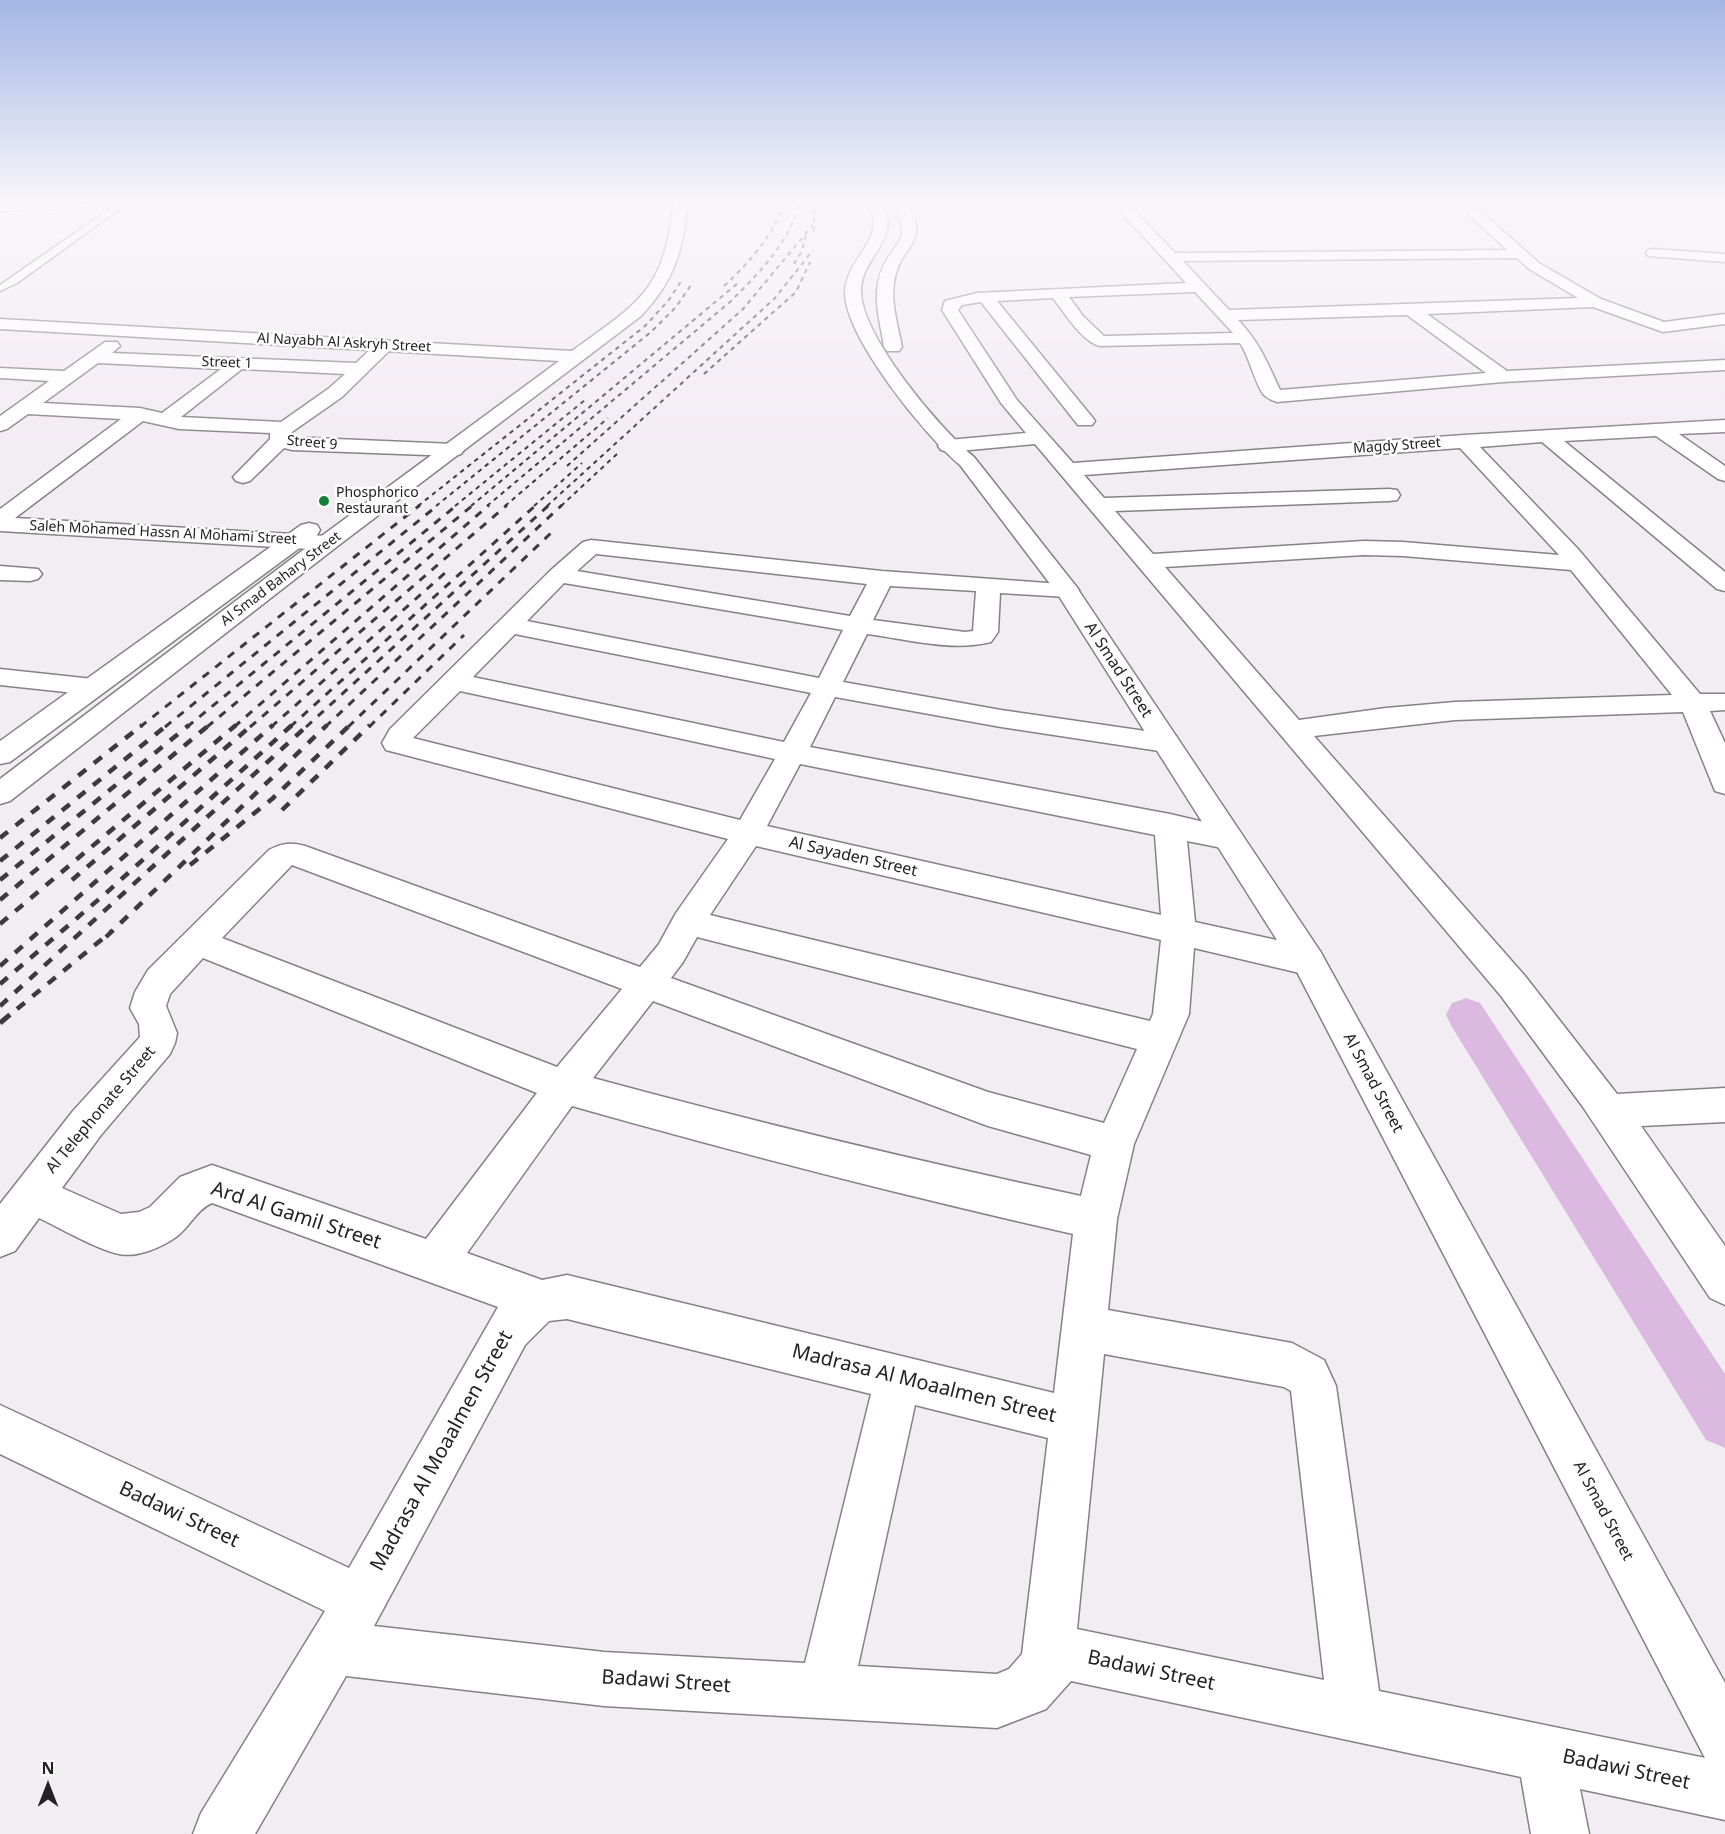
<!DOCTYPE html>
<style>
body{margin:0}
#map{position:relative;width:1725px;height:1834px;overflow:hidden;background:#f2ecf3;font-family:"Noto Sans",sans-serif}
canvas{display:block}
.north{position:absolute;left:18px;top:1756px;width:60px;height:60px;-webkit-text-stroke:4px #fff;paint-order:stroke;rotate:0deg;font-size:16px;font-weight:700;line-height:24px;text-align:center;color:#232123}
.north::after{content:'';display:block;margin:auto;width:21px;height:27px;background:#232123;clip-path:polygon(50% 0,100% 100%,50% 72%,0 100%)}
</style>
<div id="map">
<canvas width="1725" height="1834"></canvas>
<div class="north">N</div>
</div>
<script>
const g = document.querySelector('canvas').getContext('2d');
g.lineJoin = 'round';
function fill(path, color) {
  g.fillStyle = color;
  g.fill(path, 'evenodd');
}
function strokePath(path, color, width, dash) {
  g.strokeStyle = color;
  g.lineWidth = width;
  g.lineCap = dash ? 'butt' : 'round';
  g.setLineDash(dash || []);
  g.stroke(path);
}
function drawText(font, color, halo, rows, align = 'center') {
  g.font = font + ' "Noto Sans",sans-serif';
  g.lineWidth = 5;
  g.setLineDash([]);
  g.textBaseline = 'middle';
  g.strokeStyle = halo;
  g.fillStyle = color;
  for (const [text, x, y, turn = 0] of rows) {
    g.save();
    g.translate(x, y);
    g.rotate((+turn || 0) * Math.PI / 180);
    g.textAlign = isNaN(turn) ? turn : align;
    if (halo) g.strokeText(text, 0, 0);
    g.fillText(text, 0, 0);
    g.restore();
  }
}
const canal = new Path2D(`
 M 1466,998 L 1480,1003 L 1725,1374 L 1725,1448 L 1706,1440 L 1452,1027 L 1446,1015 L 1452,1003 Z`);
const lane = new Path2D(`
 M 123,200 L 132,200 L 17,283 L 0,291 L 0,285 L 114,206 L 0,211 L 0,207 L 121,202 Z`);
const street = new Path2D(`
 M 1110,200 L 1124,200 L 1175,253 L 1507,250 L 1453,200 L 1468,200 L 1539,263 L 1601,299 L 1664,322 L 1725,314 L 1725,324 L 1663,332 L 1593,307 L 1427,314 L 1507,371 L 1725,360 L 1725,370 L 1503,382 L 1277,402 C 1272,400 1268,399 1264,395 C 1255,384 1250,358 1240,343 L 1100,346 C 1082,342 1064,312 1053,298 L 997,301 L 1092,417 L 1095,421 L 1092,425 L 1078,425 L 981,302 L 962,305 L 958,310 L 1017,400 L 1073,463 L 1464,435 L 1725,420 L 1725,432 L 1679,434 L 1725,466 L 1725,481 L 1718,479 L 1656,436 L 1564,441 L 1725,572 L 1725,591 L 1717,589 L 1542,442 L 1480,447 L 1578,549 L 1700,694 L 1725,694 L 1725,710 L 1710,711 L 1725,743 L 1725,794 L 1715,791 L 1683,712 L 1455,720 L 1314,736 L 1525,976 L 1617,1094 L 1725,1088 L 1725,1122 L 1641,1126 L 1725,1246 L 1725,1305 L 1710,1298 L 1583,1107 L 1501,996 L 1035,444 L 948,452 L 941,450 L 938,446 L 941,442 L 948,440 L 1026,433 L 1001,403 L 942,310 L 945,301 L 977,293 L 1186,283 ZM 1517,258 L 1529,269 L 1578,298 L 1229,310 L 1183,261 ZM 1195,292 L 1233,333 L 1104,336 L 1083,316 L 1069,297 ZM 1407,315 L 1486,373 L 1280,390 C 1268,364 1259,341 1238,320 ZM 1460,448 L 1559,555 L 1403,542 L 1364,541 L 1153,554 L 1115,511 L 1389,501 L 1397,500 L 1400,495 L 1397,490 L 1389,489 L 1104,498 L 1084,475 ZM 1364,555 L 1403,556 L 1571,570 L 1672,695 L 1455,702 L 1386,708 L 1299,720 L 1165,567 Z
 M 1653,249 L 1725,254 L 1725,262 L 1648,256 L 1646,253 L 1648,250 Z
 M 385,340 L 391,341 L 394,345 L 391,349 L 342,397 L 289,434 L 289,437 L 454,444 L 461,446 L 464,450 L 461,454 L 454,456 L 292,450 L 284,448 L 250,481 L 243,483 L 236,481 L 233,477 L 270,439 L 270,433 L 179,429 L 143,421 L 15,518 L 327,536 L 335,538 L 338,543 L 335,548 L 327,550 L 0,531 L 0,509 L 121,419 L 28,414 L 7,429 L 0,431 L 0,416 L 49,381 L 0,378 L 0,368 L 64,371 L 105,342 L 117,342 L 120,346 L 112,353 L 356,363 L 379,341 ZM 98,363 L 221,369 L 162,413 L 140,408 L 43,403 ZM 242,369 L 345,374 L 328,389 L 281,422 L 181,417 Z
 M 591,540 L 882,571 L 1075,585 L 1079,590 L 1075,595 L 1067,597 L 1000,593 L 998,632 L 991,642 C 951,652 907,639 867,634 L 843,682 L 1001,710 L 1166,734 L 1176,736 L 1180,743 L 1176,750 L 1166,752 L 1001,727 L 835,697 L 810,747 L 1170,814 L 1238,830 L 1242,838 L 1238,846 L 1227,849 L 1187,841 L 1195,922 L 1308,947 L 1320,951 L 1325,961 L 1320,971 L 1308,975 L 1194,948 L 1189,1014 L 1134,1144 L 1117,1219 L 1108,1310 L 1292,1343 L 1324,1360 L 1336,1386 L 1379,1691 L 1725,1762 L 1725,1820 L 1580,1789 L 1589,1834 L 1531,1834 L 1521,1777 L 1071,1681 L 1046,1709 L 997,1728 L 604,1706 L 346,1676 L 255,1834 L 193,1834 L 201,1813 L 325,1611 L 0,1454 L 0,1405 L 349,1568 L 498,1307 L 212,1203 C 197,1209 189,1228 176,1237 C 162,1247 137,1258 119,1254 C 96,1249 62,1229 39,1218 L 15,1251 L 0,1257 L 0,1204 L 73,1111 L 140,1037 L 139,1024 L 130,1008 L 135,992 L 148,970 L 269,850 C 282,843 291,842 305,846 L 640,967 L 659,944 L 676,913 L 728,839 L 386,750 L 382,743 L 390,729 L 551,570 L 583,542 ZM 596,554 L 867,584 L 850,616 L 577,571 ZM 564,583 L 843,630 L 819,678 L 527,621 ZM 890,586 L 976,591 L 973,631 L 965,632 L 873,620 ZM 515,634 L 811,693 L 784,742 L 473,677 ZM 460,691 L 775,759 L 740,820 L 413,738 ZM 800,764 L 1155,835 L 1161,915 L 767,826 ZM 756,846 L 1161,940 L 1153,1014 L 1150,1021 L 710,915 ZM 292,865 L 622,989 L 557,1067 L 222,938 ZM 697,937 L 1137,1049 L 1104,1123 L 988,1092 L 671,978 L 683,962 ZM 203,958 L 537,1093 L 426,1239 L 212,1165 L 180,1177 L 150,1207 L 139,1212 L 121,1214 L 62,1188 L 101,1135 L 170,1054 L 175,1043 L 177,1033 L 166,1006 L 170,994 ZM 653,1001 L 988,1126 L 1091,1155 L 1081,1196 C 917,1161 755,1122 593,1078 ZM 572,1106 C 738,1153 905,1196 1073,1234 L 1054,1393 L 567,1275 L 542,1280 L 467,1253 ZM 567,1319 L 871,1394 L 805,1663 L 604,1652 L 374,1626 L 525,1345 L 549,1321 ZM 1104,1354 L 1284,1387 L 1291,1391 L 1324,1680 L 1077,1629 ZM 915,1405 L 1048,1438 L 1022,1654 L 1009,1669 L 997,1674 L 858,1666 Z
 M 0,566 L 38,569 L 42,574 L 38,579 L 30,581 L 0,580 Z
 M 0,669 L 93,679 L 102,681 L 106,687 L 102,693 L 93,695 L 0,685 Z`);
const secondary = new Path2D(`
 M 674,200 L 688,200 C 683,250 676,279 641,316 L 335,548 L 10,801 L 0,804 L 0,779 L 319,538 L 559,361 L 0,329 L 0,319 L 572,351 C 642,300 664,291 674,200 Z
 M 309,523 L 317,525 L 320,530 L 317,535 L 10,762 L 0,764 L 0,741 L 301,525 Z`);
const highway = new Path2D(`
 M 866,200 L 880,200 C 905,240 861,254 861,292 C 862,337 940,429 974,457 L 1075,585 L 1320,951 L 1725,1683 L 1725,1766 L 1705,1758 L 1296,970 L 1057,593 L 960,465 C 926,437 844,336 845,292 C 847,254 891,239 866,200 Z
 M 889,200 L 903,200 C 936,241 899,244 894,283 C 891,304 898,326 902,347 L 899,351 L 887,351 L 884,347 C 881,326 874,304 878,283 C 886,241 921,245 889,200 Z`);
const railFar3 = new Path2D(`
 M 814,200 L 814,233
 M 794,264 L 802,251 L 806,234
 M 724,286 C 751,261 773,235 786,200
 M 704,374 L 796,292 L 810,262
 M 567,466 L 743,309 L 813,225
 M 418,506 L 645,326 L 668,301 L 682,280
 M 436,506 L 651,332 L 676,307 L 693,282
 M 455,506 L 585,400
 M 471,506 L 738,283
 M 487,506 L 730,302 C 761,271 789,243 801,200
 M 505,506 L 608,418
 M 534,506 L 582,463
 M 547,506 L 775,298 L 813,250
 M 561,506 L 618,453`);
const railFar2 = new Path2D(`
 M 140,727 L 420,505
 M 165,727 L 438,505
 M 187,727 L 457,505
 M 207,727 L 473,505
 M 234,727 L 489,505
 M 250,727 L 507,505
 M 271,727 L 445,573
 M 290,727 L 536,505
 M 306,727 L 549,505
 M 325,727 L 562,505
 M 348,727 L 552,532
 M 369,727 L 464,635`);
const railFar1 = new Path2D(`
 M 282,810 L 370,725
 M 0,838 L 142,725
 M 0,861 L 167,725
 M 190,865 L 272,799 L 350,725
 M 0,880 L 189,725
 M 72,880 L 252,725
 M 0,900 L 209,725
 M 0,924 L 236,725
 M 106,937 L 327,725
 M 0,966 L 273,725
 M 0,984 L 105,894 L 292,725
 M 0,1006 L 308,725
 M 17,1009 L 112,931`);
const rail = new Path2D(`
 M 0,1023 L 19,1007`);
const markers = [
 [324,501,6,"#117f35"]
];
const farStreetnames = [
 ["Al Nayabh Al Askryh Street",344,343,3],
 ["Street 1",227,363,2],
 ["Street 9",312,443,5],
 ["Magdy Street",1397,446,-4],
 ["Saleh Mohamed Hassn Al Mohami Street",163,533,3],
 ["Al Smad Bahary Street",281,579,-37]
];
const farPoinames = [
 ["Phosphorico",336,493],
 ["Restaurant",336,509]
];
const streetNames = [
 ["Al Smad Street",1118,670,57],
 ["Al Sayaden Street",853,857,13],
 ["Al Smad Street",1373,1083,62],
 ["Al Telephonate Street",101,1110,-50],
 ["Al Smad Street",1603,1511,62]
];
const nearStreetnames = [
 ["Ard Al Gamil Street",296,1216,18],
 ["Madrasa Al Moaalmen Street",924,1384,14],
 ["Madrasa Al Moaalmen Street",442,1451,-61],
 ["Badawi Street",179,1515,25],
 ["Badawi Street",1151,1671,12],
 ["Badawi Street",666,1682,4],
 ["Badawi Street",1626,1770,12]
];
fill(canal, '#dbb9e1');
strokePath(lane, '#868187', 3);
strokePath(street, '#868187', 3);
strokePath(secondary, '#868187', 3);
strokePath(highway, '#868187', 3);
fill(lane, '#fff');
fill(street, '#fff');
fill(secondary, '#fff');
fill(highway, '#fff');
strokePath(railFar3, '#3c3a3c', 2, [4.5, 4.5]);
strokePath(railFar2, '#3c3a3c', 3, [8, 8]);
strokePath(railFar1, '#3c3a3c', 4.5, [10, 10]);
strokePath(rail, '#3c3a3c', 5, [13, 13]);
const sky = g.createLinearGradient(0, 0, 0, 457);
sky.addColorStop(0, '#a3b6e5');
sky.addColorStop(0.44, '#f9f6fa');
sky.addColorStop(1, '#f9f6fa00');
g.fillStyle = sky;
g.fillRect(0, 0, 1725, 457);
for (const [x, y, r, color] of markers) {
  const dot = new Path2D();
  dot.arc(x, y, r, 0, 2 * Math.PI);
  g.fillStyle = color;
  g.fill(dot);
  strokePath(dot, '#fff', 2);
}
drawText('14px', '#232123', '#fff', farStreetnames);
drawText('14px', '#232123', '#fff', farPoinames, 'left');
drawText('16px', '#232123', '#fff', streetNames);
drawText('20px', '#232123', '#fff', nearStreetnames);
</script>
